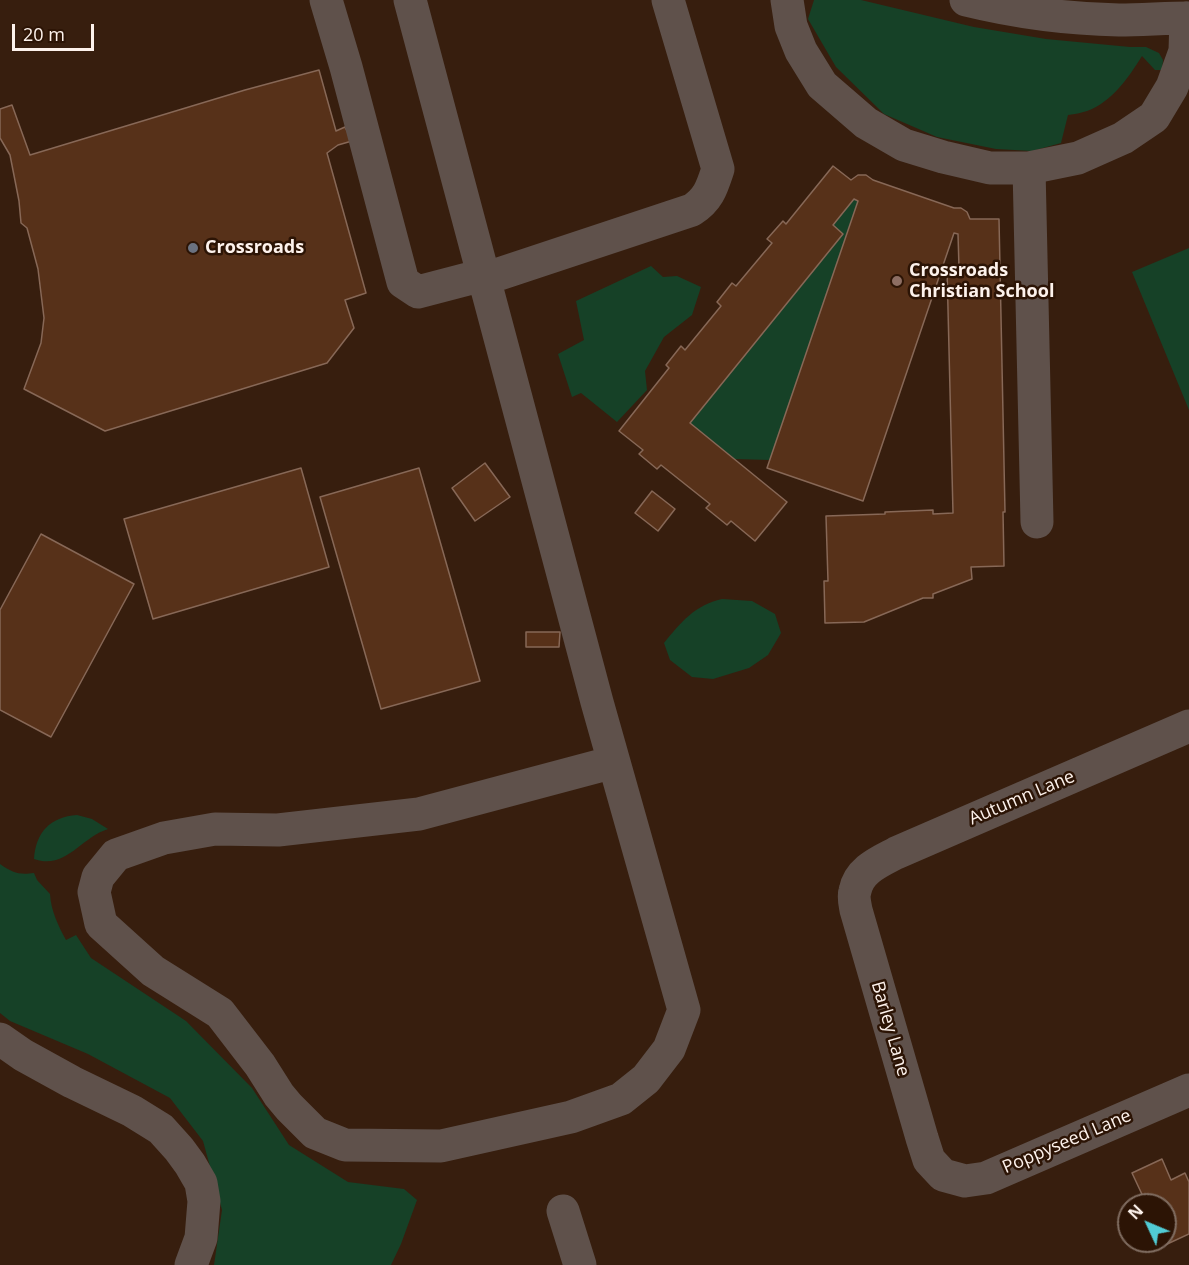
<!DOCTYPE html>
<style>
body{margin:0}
#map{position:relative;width:1189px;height:1265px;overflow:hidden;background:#371e0e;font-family:"Open Sans",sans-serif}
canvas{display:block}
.north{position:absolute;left:1117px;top:1193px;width:60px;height:60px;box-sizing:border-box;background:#2c1405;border:2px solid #806d61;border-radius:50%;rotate:314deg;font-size:16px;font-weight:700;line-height:24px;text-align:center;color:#fdf2ec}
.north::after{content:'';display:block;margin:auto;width:21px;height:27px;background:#51ccd5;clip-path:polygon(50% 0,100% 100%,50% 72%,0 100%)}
.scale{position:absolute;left:12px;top:24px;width:82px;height:27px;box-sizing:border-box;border:3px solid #fdf2ec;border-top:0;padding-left:8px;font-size:18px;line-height:21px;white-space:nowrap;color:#fdf2ec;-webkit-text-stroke:4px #2c1405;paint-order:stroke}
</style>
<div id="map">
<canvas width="1189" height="1265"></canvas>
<div class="north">N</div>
<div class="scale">20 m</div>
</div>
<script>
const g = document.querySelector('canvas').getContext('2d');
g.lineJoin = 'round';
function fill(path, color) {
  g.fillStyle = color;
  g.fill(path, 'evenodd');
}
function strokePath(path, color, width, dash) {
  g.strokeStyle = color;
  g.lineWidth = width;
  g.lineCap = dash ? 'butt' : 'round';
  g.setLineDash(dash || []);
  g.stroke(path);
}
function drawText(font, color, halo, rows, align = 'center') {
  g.font = font + ' "Open Sans",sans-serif';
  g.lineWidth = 5;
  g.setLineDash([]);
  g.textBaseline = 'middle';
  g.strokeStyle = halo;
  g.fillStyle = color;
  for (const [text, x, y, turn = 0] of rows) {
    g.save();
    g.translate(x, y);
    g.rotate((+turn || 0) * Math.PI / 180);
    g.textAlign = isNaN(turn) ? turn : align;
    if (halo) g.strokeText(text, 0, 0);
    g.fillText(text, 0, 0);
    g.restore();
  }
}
const green = new Path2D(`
 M 814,0 L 861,0 L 974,27 L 1046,39 L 1130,47 L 1146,47 L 1159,53 L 1163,60 L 1162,70 L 1155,70 L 1142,56 C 1129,77 1112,102 1087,111 C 1081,113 1075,114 1068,115 L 1061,143 L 1032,151 L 996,149 L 937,137 L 884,114 L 836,67 L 808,19 Z
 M 854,199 L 858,201 L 770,460 L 734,459 L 690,423 L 843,234 L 833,225 Z
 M 1189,248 L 1189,410 L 1132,272 Z
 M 651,266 L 663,277 L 677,276 L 701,287 L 692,315 L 664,337 L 645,371 L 647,390 L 617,422 L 581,393 L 572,397 L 558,354 L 584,340 L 576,301 Z
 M 722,599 L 752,601 L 775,614 L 781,633 L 768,655 L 749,668 L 713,679 L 692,677 L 670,660 L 664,643 C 681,622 695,605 722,599 Z
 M 77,815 L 92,819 L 108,829 C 80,838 66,870 34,859 C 36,832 50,817 77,815 Z
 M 0,864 C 13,873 19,875 34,873 L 37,880 L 50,894 C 51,911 58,925 66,940 L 76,935 L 91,958 L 186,1021 L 252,1088 L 289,1145 L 348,1182 L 404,1189 L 417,1200 L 401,1244 L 391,1265 L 214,1265 L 222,1210 L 203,1141 L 170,1098 L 88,1054 L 10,1021 L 0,1013 Z`);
const building = new Path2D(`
 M 319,70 L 336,131 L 345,127 L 352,141 L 338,145 L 327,153 L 366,293 L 345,300 L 354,328 L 327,363 L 105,431 L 24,389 L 41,343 L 44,318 L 38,269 L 27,228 L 21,223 L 19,201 L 10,155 L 0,138 L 0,109 L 12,105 L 30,155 L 245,90 Z
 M 833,166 L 851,180 L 858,175 L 866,175 L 873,180 L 954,208 L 961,208 L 967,212 L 970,219 L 999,219 L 1005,512 L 1003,512 L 1004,566 L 971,567 L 972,579 L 933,594 L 933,598 L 923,598 L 864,622 L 825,623 L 824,581 L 828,581 L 826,516 L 885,514 L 885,512 L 933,510 L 933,514 L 953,513 L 947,268 L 959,268 L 958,234 L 954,233 L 863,501 L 767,468 L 858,201 L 854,199 L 833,225 L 843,234 L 690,423 L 787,502 L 755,541 L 731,521 L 727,525 L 706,508 L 710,504 L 661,465 L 657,469 L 639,454 L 643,450 L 619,431 L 669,368 L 666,365 L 681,346 L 685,350 L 721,306 L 717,302 L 732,283 L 736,286 L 772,243 L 767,239 L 783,221 L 786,224 Z
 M 485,463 L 510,497 L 475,521 L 452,488 Z
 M 301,468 L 329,567 L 153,619 L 124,519 Z
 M 419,468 L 480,681 L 381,709 L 320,497 Z
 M 652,491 L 675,509 L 658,531 L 635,513 Z
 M 41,534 L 134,584 L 51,737 L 0,710 L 0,610 Z
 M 526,632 L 560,632 L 559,647 L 526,647 Z
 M 1162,1159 L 1171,1180 L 1185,1173 L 1189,1182 L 1189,1234 L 1165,1245 L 1163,1241 L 1165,1241 L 1165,1205 L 1147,1205 L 1132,1173 Z`);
const minor = new Path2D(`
 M 326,0 L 346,67 L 403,282 L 418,292 L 483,275
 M 410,0 L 597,702 L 684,1010 L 669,1049 L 646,1079 L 621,1099 L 571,1117 L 441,1146 L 345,1145 L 315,1133 L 289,1107 L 279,1095 L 260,1065 L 220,1013 L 153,971 L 101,924 L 94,892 L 98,877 L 116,855 L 164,838 L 215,829 L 278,830 L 419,814 L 614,762
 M 787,0 L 791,26 L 801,51 L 822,85 L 866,123 L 904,145 L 943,157 L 990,168 L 1029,168 L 1078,158 L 1123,138 L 1154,117 L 1172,87 L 1185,51 L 1186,18
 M 966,0 C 1015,12 1069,19 1119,20 C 1142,20 1166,18 1189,18
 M 1029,168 L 1037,522
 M 484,279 L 692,210 C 709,199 712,187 718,169 L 668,0
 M 1189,726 L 896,853 C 879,862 859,870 855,891 C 853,897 855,904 856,910 L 922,1138 L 929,1160 L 943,1175 L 965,1181 L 986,1178 L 1189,1090
 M 0,1039 L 23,1055 L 72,1082 L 132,1111 L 161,1129 L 179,1149 L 190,1164 L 201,1183 L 204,1201 L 201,1238 L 191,1265
 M 563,1211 L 580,1265`);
const markers = [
 [193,248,6,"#6b7280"],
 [897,281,6,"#8d6e63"]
];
const poiNames = [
 ["Crossroads",205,248],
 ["Crossroads",909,271],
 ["Christian School",909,292]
];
const streetNames = [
 ["Autumn Lane",1022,798,-23],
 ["Barley Lane",890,1029,74],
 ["Poppyseed Lane",1067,1142,-23]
];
fill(green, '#164127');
fill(building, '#573119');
strokePath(building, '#876857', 1.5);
strokePath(minor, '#5f514b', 33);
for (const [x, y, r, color] of markers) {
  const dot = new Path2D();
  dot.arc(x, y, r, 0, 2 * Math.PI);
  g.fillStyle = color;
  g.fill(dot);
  strokePath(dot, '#2c1405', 2);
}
drawText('bold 18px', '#fdf2ec', '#2c1405', poiNames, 'left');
drawText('18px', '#fdf2ec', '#2c1405', streetNames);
</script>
